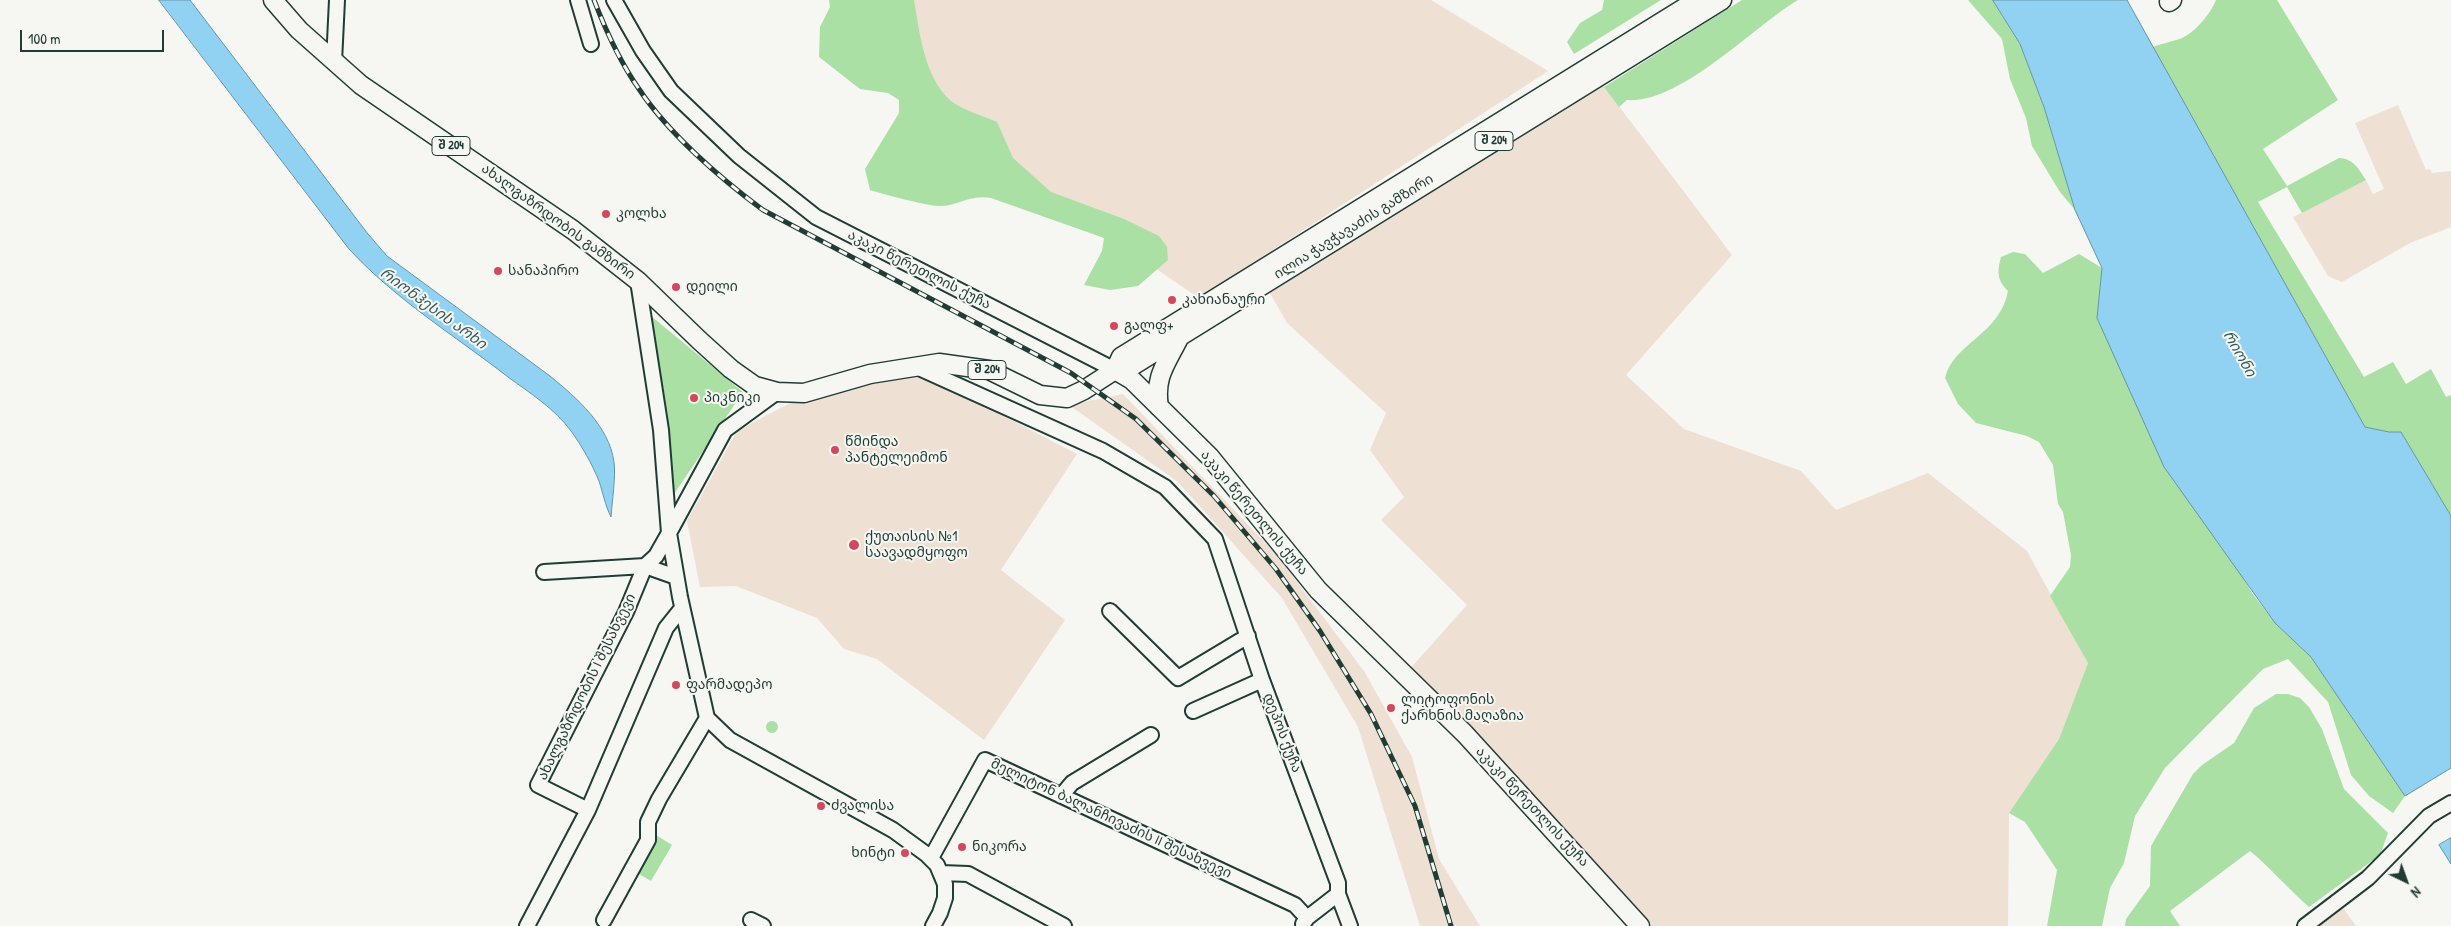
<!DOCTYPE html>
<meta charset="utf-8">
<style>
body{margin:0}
#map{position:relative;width:2451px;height:926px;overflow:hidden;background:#f6f6f2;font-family:"Patrick Hand",sans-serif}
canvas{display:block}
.north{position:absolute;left:2381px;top:856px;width:50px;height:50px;-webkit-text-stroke:4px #f6f6f2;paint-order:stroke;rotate:138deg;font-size:14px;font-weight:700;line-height:20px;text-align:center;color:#1f3d34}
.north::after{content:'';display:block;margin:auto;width:18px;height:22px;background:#1f3d34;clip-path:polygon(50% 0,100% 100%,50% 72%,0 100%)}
.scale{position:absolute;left:20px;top:30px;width:144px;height:22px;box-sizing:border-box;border:2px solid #1f3d34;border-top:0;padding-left:6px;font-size:15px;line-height:18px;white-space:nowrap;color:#1f3d34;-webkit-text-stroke:4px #f6f6f2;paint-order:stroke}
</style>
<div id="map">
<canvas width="2451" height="926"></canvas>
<div class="north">N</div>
<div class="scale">100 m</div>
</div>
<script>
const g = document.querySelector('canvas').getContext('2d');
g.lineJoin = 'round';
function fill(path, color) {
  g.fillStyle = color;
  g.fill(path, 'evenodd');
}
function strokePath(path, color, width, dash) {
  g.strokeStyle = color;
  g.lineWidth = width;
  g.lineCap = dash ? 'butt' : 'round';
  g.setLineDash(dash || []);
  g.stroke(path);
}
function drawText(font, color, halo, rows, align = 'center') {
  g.font = font + ' "Patrick Hand","Noto Sans Georgian",sans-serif';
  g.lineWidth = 4;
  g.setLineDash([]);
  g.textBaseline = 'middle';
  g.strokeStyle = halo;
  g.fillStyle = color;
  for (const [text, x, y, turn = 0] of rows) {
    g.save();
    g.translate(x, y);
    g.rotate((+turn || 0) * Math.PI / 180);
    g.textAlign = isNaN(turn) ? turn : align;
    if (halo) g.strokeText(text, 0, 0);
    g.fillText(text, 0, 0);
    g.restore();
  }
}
const built = new Path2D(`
 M 852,0 L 1431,0 L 1548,71 L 1199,298 L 1106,235 L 916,93 Z
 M 1599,80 L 1732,255 L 1626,375 L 1684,429 L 1801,471 L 1836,510 L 1928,473 L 2027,551 L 2088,663 L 2059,739 L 2009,813 L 2008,926 L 1645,926 L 1408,671 L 1467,605 L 1381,520 L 1404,497 L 1370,450 L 1386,413 L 1287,323 L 1266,286 Z
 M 2398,105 L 2426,170 L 2430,169 L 2432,173 L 2451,171 L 2451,227 L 2410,243 L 2342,282 L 2328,276 L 2293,217 L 2366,180 L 2373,194 L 2384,189 L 2355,123 Z
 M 917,374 L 951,389 L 1077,454 L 1001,570 L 1065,620 L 984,740 L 877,659 L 844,649 L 817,618 L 736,586 L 700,587 L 687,521 L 737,431 L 792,402 Z
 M 1123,394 L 1275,553 L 1364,671 L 1412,757 L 1439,859 L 1480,926 L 1420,926 L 1358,727 L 1282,598 L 1178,482 L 1069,405 Z
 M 2343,908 L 2356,926 L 2319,926 Z`);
const green = new Path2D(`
 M 829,0 L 914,0 C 920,34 924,77 951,101 C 963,110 983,116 997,122 L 1013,158 L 1051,192 L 1124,219 L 1159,236 L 1167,247 L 1168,260 L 1138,286 L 1110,290 L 1084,285 L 1102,251 L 1104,238 L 991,198 C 968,194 957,207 938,206 C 929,206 878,193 870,190 L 865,169 L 899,113 L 899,100 L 888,93 L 860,89 L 819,57 L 820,27 L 830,7 Z
 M 1604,0 L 1661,0 L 1574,54 L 1567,42 L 1580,23 L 1602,10 Z
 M 1742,0 L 1798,0 C 1753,27 1680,104 1627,100 L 1619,107 L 1604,87 Z
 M 1968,0 L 1993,0 L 2020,44 L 2044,107 L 2075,210 L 2060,192 L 2032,146 L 2026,118 L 2010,79 L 2002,39 Z
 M 2216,0 L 2277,0 L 2338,100 L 2263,149 L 2287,186 L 2339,158 C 2354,159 2358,168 2366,180 L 2302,213 L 2287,187 L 2258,202 L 2364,377 L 2393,362 L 2406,384 L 2431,369 L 2446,397 L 2451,395 L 2451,516 L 2401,432 L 2389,432 L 2365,427 L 2153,47 C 2163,43 2176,41 2184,37 C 2196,31 2211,13 2216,0 Z
 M 2013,252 L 2025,254 L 2043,273 L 2079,254 L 2102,268 L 2097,318 L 2122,370 L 2252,593 L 2275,623 L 2311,657 L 2405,796 L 2393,813 L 2369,796 L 2351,775 L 2328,702 L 2288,659 L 2263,669 L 2165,768 L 2135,816 L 2124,863 L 2110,888 L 2102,926 L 2047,926 L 2057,870 L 2025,822 L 2009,813 L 2059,739 L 2088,663 L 2050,596 L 2070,567 L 2071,555 L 2063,512 L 2058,504 L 2053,465 L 2039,442 L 2027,436 L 1976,423 L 1958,404 L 1945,378 C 1953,343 2000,335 2008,291 C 1997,280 1997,272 2001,257 Z
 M 645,311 L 743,392 L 674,494 Z
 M 2276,694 L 2288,694 L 2300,698 L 2309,707 L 2322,729 L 2344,789 L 2388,833 L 2380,855 L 2309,907 C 2288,889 2271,868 2250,851 L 2170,911 L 2180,926 L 2125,926 L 2126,919 L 2150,886 L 2151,846 L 2193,774 L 2202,765 L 2234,743 L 2254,708 Z
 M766 727a6 6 0 1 1 12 0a6 6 0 1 1-12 0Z
 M 656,835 L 672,845 L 651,881 L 634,871 Z`);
const water = new Path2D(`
 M 159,0 L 190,0 L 368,234 L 387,256 L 550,376 C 577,398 609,426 614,462 C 616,476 612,502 611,517 C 605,505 603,493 599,481 C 592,464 582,446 571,431 C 555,409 530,393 508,377 C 454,335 396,300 349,249 Z
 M 1993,0 L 2127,0 L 2365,427 L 2389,432 L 2401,432 L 2451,516 L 2451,768 L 2405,796 L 2311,657 L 2275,623 L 2164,467 L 2097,318 L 2102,268 L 2075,210 L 2044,107 L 2020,44 Z
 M 2451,838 L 2451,864 L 2439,845 Z`);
const minor = new Path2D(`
 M 578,0 L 591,44
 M 614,0 L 643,51 L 671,91 L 739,156 L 816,217 L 1115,370
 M 334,62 L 337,0
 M 638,281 L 661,430 L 669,533 L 680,597 L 707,718 L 730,740 L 893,830 L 926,854 L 937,865 L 945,884 L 945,898 L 940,913 L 933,926
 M 917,367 L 1103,451 L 1165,487 L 1215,539 L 1262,680 L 1338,883 L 1338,894 L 1350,926
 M 544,572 L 645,566 L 656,556 L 669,533 L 725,430 L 777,392
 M 1110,611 L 1178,678 L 1248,636
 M 1193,711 L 1262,680
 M 1061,796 L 1072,783 L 1151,735
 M 588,810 L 538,785 L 626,612 L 645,566 L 676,577
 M 931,858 L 985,760 L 1295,905 L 1307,918
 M 942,873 L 968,874 L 1064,926
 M 604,920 L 648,840 L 648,822 L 659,799 L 707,718
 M 751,920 L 763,926
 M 1303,924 L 1307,918 L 1338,894
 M 527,926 L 588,810 L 666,628 L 682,608
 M 2305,926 L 2368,878 L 2429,816 L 2451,803`);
const major = new Path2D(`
 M 273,0 L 299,30 L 361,85 L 573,230 L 638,281 L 699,340 L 731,369 L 755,386 L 777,392 L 804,393 L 870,374 L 939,363 L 989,370 L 1040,395 L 1067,398 L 1084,390 L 1115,370
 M 2169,2 L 2172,0
 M 1115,370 L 1132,380 L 1210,457 L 1318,590 L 1465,734 L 1640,926
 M 1115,370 L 1124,371 L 1722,0
 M 1115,370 L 1121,357 L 1697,0
 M 1159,407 C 1154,377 1166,364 1179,338`);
const rail = new Path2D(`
 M 594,0 C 606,31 620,62 639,89 C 668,133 721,179 763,210 L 1071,373 L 1136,419 L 1214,496 L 1276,569 L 1320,631 L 1371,714 L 1415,806 L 1451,926`);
const markers = [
 [606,214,5,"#d1495b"],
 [498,271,5,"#d1495b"],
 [676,287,5,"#d1495b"],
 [1172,300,5,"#d1495b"],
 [1114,326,5,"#d1495b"],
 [694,398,5,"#d1495b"],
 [835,450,5,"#d1495b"],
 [854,545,6,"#d1495b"],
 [676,685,5,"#d1495b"],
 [1391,708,5,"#d1495b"],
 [821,806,5,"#d1495b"],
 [962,847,5,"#d1495b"],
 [905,853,5,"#d1495b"]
];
const shields = [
 [1494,141,38],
 [451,146,38],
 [987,370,38]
];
const shieldNames = [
 ["შ 204",1494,141],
 ["შ 204",451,146],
 ["შ 204",987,370]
];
const poiNames = [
 ["კოლხა",616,214],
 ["სანაპირო",508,271],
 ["დეილი",686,287],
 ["კახიანაური",1182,300],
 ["გალფ+",1124,326],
 ["პიკნიკი",704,398],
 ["წმინდა",845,442],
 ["პანტელეიმონ",845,458],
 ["ქუთაისის №1",865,537],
 ["საავადმყოფო",865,553],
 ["ფარმადეპო",686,685],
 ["ლიტოფონის",1401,700],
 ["ქარხნის მაღაზია",1401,716],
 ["ძვალისა",831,806],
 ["ნიკორა",972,847],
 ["ხინტი",895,853,"right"]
];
const streetNames = [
 ["ახალგაზრდობის გამზირი",558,222,36],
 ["ილია ჭავჭავაძის გამზირი",1354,227,-32],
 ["აკაკი წერეთლის ქუჩა",919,270,27],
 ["აკაკი წერეთლის ქუჩა",1254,513,50],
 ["ახალგაზრდობის I შესახვევი",587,687,-64],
 ["დეპოს ქუჩა",1282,733,69],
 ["აკაკი წერეთლის ქუჩა",1532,807,47],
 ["მელიტონ ბალანჩივაძის II შესახვევი",1111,819,25]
];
const waterNames = [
 ["რიონჰესის არხი",433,309,36],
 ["რიონი",2239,354,60]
];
fill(built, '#eee0d3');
fill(green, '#aae0a3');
fill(water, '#91d1f2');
strokePath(water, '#6396a6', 1);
strokePath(minor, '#1f3d34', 18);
strokePath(major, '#1f3d34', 21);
strokePath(minor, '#f6f6f2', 14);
strokePath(major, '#f6f6f2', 18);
strokePath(rail, '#1f3d34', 5);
strokePath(rail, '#f6f6f2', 3, [9]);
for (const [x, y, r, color] of markers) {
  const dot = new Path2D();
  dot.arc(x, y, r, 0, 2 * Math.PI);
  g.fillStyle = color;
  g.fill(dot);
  strokePath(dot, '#f6f6f2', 2);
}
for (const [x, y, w] of shields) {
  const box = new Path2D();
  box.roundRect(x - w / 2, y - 9.5, w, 19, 4);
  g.fillStyle = '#f6f6f2';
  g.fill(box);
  strokePath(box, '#1f3d34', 1);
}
drawText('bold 12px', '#1f3d34', null, shieldNames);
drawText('14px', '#1f3d34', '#f6f6f2', poiNames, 'left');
drawText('14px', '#1f3d34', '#f6f6f2', streetNames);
drawText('italic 15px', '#365b5a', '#f6f6f2', waterNames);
</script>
